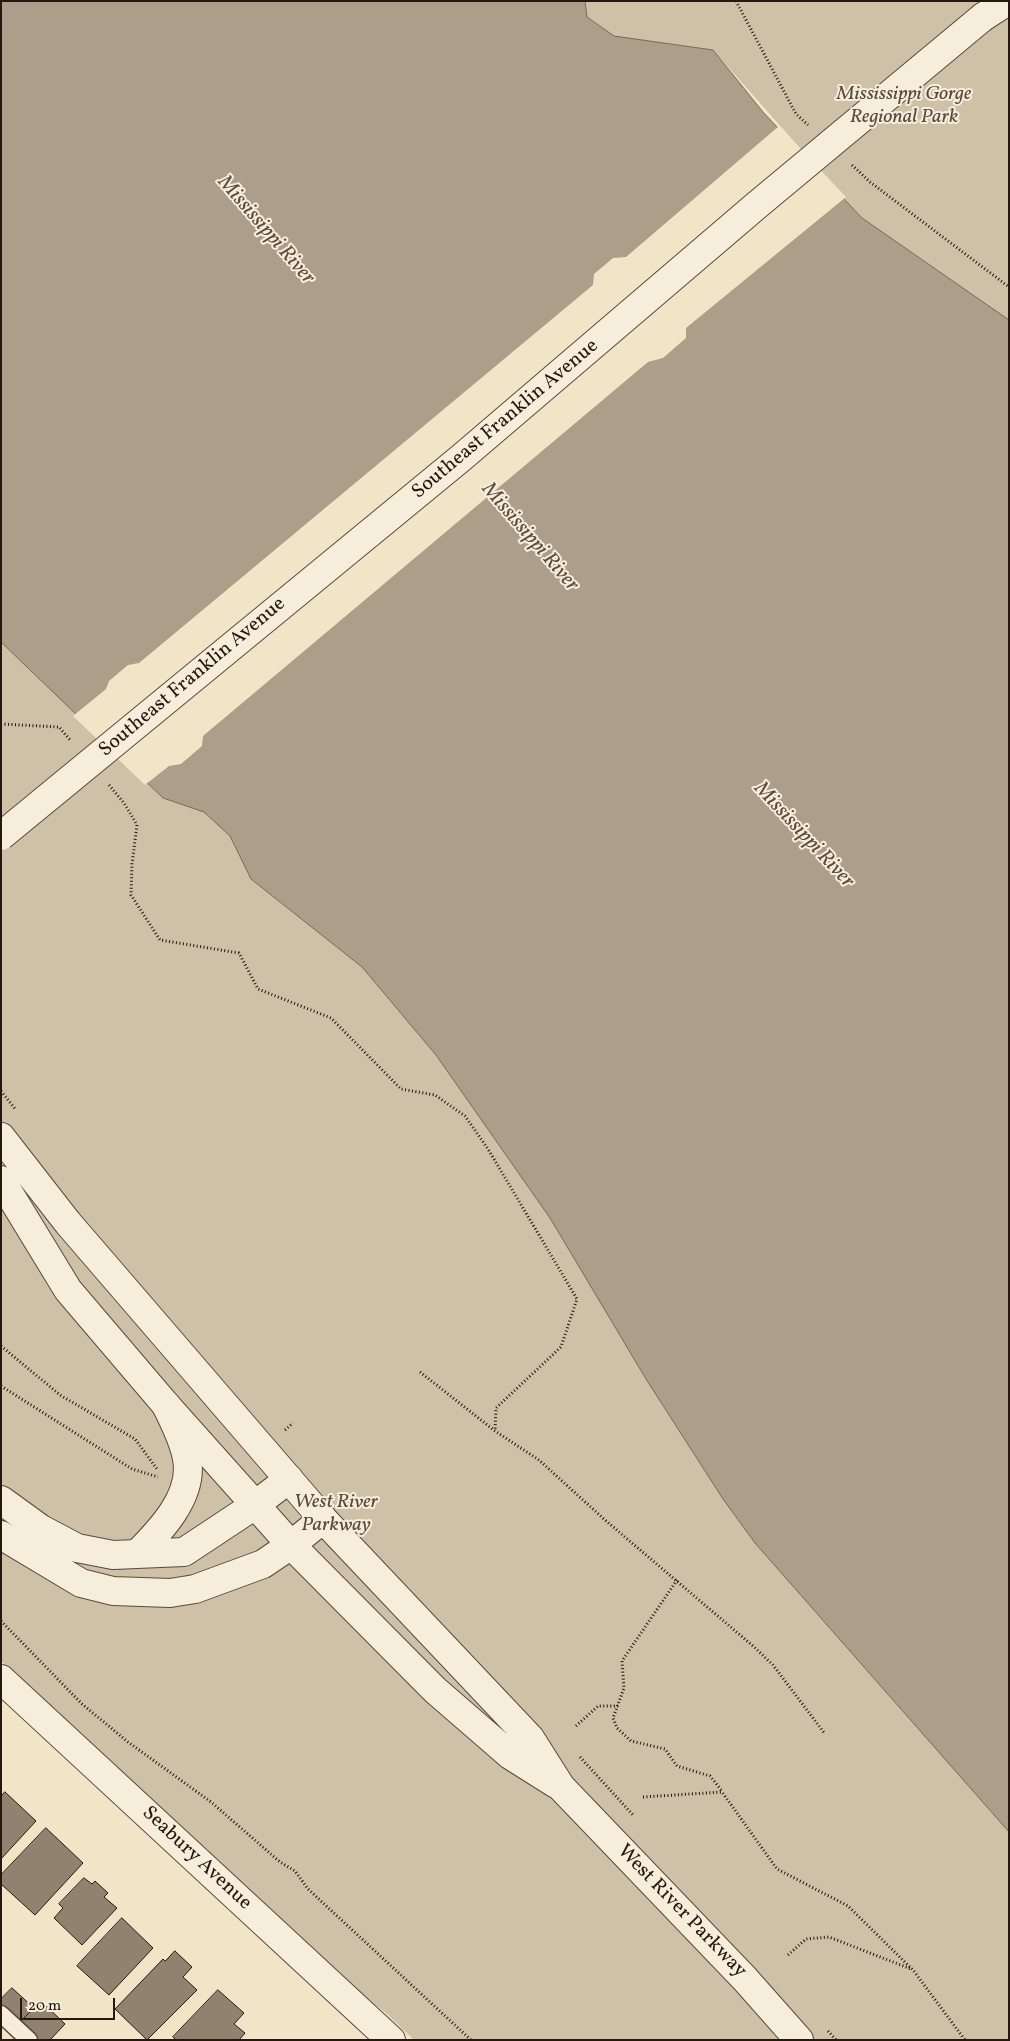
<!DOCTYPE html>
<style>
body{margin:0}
#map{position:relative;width:1010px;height:2041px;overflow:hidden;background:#f1e4c7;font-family:Vollkorn,serif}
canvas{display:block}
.frame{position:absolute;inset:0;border:2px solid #261710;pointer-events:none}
.scale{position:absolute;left:20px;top:1998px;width:95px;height:22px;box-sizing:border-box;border:2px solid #261710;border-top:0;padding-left:6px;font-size:15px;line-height:18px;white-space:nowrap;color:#261710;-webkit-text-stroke:4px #f6eddb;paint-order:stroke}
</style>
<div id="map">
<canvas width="1010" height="2041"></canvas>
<div class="frame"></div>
<div class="scale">20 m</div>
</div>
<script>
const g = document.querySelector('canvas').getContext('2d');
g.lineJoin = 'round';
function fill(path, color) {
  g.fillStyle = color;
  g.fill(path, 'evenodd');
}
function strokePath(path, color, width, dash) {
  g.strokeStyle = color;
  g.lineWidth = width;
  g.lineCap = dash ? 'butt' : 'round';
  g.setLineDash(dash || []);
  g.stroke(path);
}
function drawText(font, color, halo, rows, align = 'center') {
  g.font = font + ' Vollkorn,serif';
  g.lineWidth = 4;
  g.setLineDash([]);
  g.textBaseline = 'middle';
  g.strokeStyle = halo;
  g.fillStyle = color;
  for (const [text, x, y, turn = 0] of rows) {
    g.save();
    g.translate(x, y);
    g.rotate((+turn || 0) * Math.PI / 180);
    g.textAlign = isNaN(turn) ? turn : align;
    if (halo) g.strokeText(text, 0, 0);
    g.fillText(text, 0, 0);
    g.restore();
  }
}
const green = new Path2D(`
 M 585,1 L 1009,1 L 1009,320 L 862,218 L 713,50 L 614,36 L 587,17 Z
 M 1,642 L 163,798 L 204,812 L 230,836 L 251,879 L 362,967 L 436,1055 L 550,1218 L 646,1379 L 723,1499 L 755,1543 L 1009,1832 L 1009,2040 L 414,2040 L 386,2013 L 335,1974 L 1,1661 Z`);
const water = new Path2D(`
 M 1,1 L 585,1 L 587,17 L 614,36 L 713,50 L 763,112 L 862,218 L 1009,320 L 1009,1832 L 755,1543 L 723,1499 L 646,1379 L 550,1218 L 436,1055 L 362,967 L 251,879 L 230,836 L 204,812 L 163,798 L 1,642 Z`);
const pier = new Path2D(`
 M 779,126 L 846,197 L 686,328 L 686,338 L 663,358 L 648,362 L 203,736 L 202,746 L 181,764 L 169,766 L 145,785 L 73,716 L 106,689 L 109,681 L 128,665 L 139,663 L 593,285 L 594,274 L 613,258 L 626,257 Z`);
const building = new Path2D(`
 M 5,1792 L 36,1821 L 1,1859 L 1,1797 Z
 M 46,1828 L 83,1863 L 35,1915 L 1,1884 L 1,1875 Z
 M 84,1878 L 92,1884 L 95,1881 L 108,1893 L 104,1897 L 117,1908 L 82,1945 L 54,1918 L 63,1908 L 59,1904 Z
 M 122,1918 L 153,1948 L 109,1995 L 77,1966 Z
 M 175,1951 L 192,1967 L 183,1977 L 197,1990 L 147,2040 L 115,2009 L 163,1959 L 165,1961 Z
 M 12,1988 L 34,2008 L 20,2022 L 1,2004 L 1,1999 Z
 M 218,1990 L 244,2013 L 234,2024 L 245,2033 L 239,2040 L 176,2040 L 173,2037 Z
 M 41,2001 L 65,2024 L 50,2040 L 38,2040 L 20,2023 Z`);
const path = new Path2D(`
 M 736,1 L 796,114 L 808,125
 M 852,165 L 870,182 L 1009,287
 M 1,724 L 59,727 L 71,741
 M 109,785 L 124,803 L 137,825 L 132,864 L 131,895 L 160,940 L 239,953 L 258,989 L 331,1018 L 401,1089 L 435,1095 L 465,1116 L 488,1149 L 577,1299 L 561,1347 L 496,1408 L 495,1431
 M 1,1091 L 16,1110
 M 1,1346 L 60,1395 L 135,1439 L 157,1469
 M 420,1372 L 495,1431 L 539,1460 L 605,1520 L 753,1646 L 773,1665 L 825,1734
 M 1,1386 L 132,1469 L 158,1477
 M 285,1430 L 293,1423
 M 677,1580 L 622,1661 L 624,1688 L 613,1718 L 617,1728 L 631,1741 L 665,1749 L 677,1766 L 710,1776 L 722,1791
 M 1,1621 L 82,1704 L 128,1742 L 211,1802 L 280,1862 L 295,1871 L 308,1889 L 471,2040
 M 576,1726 L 598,1706 L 618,1706
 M 580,1757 L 633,1815
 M 643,1797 L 722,1792 L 777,1869 L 848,1906 L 913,1970 L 965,2040
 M 788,1955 L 806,1939 L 829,1937 L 911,1969
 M 828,2031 L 836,2040`);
const service = new Path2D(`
 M 1,2014 L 29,2040`);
const minor = new Path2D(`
 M 1,1137 L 68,1223 L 323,1519 L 530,1738 L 561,1787 L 745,1979 L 799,2040
 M 1,1180 L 68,1290 L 166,1405 L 291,1545 L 435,1690 L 510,1755 L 556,1784
 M 1,1679 L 391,2040`);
const tertiary = new Path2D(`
 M 983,17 L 1008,1
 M 1,1500 L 41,1529 L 77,1548 L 113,1555 L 184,1552 L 255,1505 L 289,1479
 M 1,1535 L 81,1583 L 113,1591 L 170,1593 L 195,1589 L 263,1564 L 291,1545 L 323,1519
 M 137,1554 C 160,1531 194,1496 187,1459 C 184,1440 174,1422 166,1405`);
const tertiaryBridge = new Path2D(`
 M 1,836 L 461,458 L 757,205 L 983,17`);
const parkNames = [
 ["Mississippi Gorge",904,95],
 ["Regional Park",904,118],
 ["West River",336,1503],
 ["Parkway",336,1526]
];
const streetNames = [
 ["Southeast Franklin Avenue",506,420,-40],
 ["Southeast Franklin Avenue",193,678,-40],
 ["Seabury Avenue",196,1859,43],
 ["West River Parkway",681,1912,46]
];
const waterNames = [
 ["Mississippi River",265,231,49],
 ["Mississippi River",529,538,49],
 ["Mississippi River",803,836,47]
];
fill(green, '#cec1a8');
fill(water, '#ac9e89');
strokePath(water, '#766859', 1);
fill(pier, '#f1e4c7');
fill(building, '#90826f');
strokePath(building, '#261710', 1);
strokePath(service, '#594a3e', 19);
strokePath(minor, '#594a3e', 30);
strokePath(tertiary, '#594a3e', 30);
strokePath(path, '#261710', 3, [1, 2.5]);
strokePath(service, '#f6eddb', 16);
strokePath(minor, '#f6eddb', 28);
strokePath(tertiary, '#f6eddb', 28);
strokePath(tertiaryBridge, '#594a3e', 30, []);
strokePath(tertiaryBridge, '#f6eddb', 28);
drawText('italic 20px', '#584a3e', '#f6eddb', parkNames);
drawText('20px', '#261710', '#f6eddb', streetNames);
drawText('italic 21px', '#5c4d40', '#f6eddb', waterNames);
</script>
